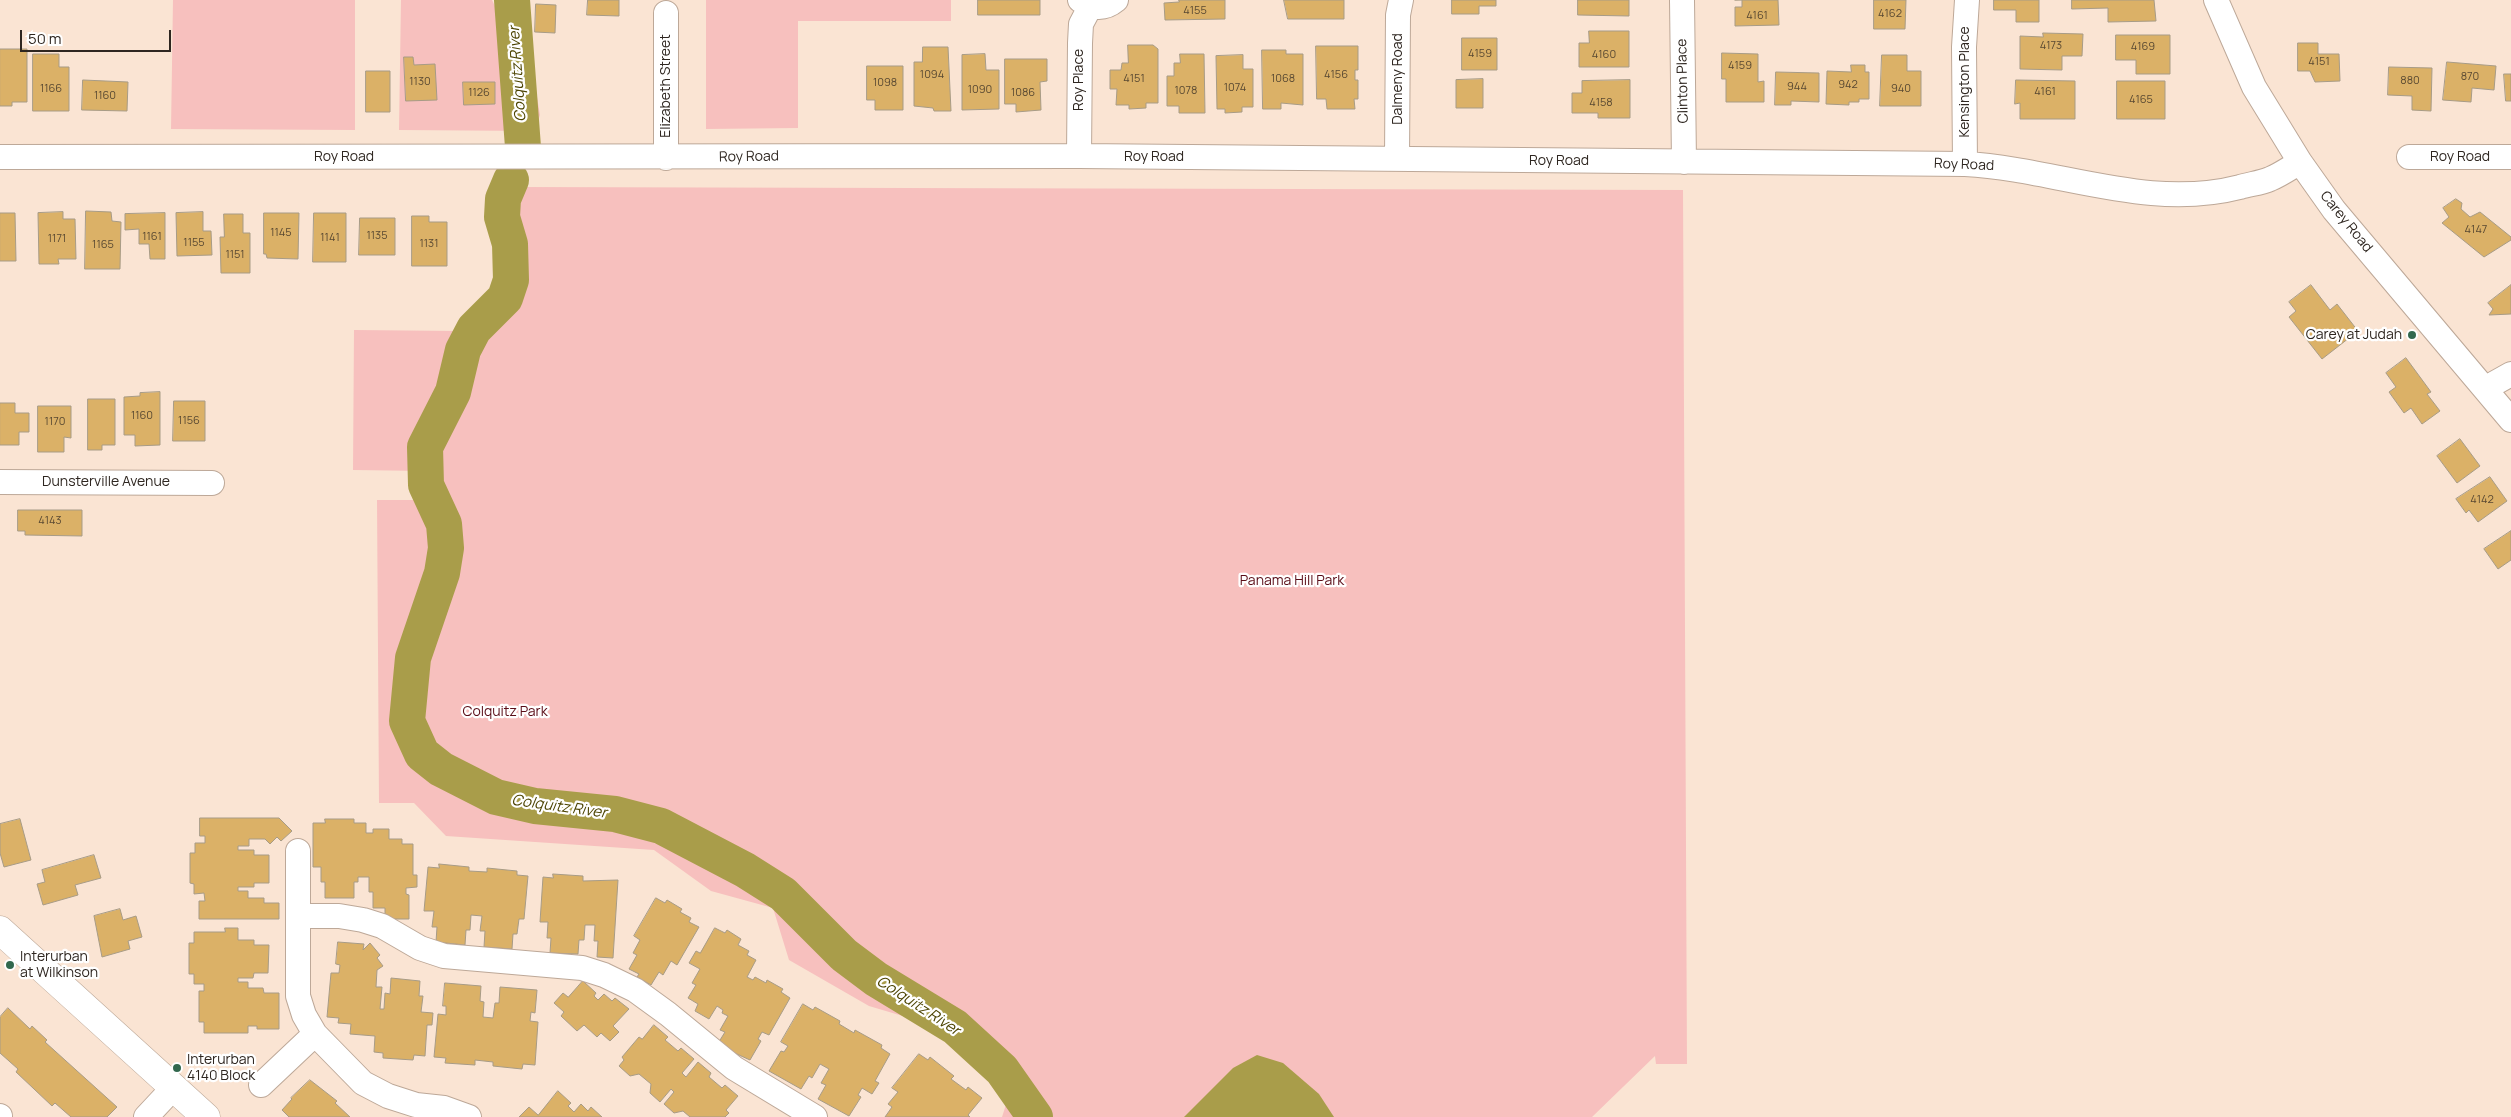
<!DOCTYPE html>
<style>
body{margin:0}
#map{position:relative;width:2511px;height:1117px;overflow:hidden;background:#fae4d3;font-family:Manrope,sans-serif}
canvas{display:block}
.scale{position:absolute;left:20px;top:30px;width:151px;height:22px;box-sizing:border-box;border:2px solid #2e2620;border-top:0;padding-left:6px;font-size:15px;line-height:18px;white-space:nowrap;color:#2e2620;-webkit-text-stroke:4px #fff;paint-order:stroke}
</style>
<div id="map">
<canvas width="2511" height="1117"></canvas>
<div class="scale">50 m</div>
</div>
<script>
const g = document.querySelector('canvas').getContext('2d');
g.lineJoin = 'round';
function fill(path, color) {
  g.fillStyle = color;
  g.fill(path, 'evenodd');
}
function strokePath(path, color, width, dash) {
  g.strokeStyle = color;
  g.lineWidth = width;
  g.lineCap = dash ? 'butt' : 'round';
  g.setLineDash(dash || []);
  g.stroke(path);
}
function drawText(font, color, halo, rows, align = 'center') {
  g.font = font + ' Manrope,sans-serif';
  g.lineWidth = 4.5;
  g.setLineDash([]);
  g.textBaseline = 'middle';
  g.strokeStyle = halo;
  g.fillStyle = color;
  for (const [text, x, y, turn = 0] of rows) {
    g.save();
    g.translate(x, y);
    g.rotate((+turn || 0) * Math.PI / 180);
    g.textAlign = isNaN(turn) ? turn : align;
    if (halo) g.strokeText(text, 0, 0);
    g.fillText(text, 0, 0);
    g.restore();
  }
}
const green = new Path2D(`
 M 173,0 L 355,0 L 355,130 L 171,129 Z
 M 401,0 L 492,0 L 536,91 L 540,115 L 535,131 L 399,130 Z
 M 706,0 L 951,0 L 951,21 L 798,21 L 798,128 L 706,129 Z
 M 518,187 L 1683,190 L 1687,1064 L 1656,1064 L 1655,1056 L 1592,1117 L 1002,1117 L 1012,1086 L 933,1025 L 869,1006 L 789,960 L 773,908 L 711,891 L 654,850 L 446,836 L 414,803 L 379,803 L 377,500 L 434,500 L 428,490 L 427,471 L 353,470 L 354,330 L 458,331 C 462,308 498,312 505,290 C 512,269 491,248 494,226 C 496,213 510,198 518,187 Z`);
const water = new Path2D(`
 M 1257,1055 L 1283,1063 L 1319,1094 L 1334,1117 L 1184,1117 L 1233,1068 Z`);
const river = new Path2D(`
 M 512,0 L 523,147
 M 511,180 L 503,199 L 502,217 L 510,244 L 511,280 L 505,298 L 474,329 L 463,350 L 453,392 L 425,447 L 426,485 L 444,524 L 446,548 L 442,573 L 413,658 L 407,721 L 422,754 L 441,769 L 496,797 L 535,806 L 615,814 L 661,826 L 745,870 L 783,894 L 844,955 L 876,979 L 955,1027 L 1002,1070 L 1035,1117`);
const building = new Path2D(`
 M 588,0 L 619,0 L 619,16 L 587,15 Z
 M 978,0 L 1040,0 L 1040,15 L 978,15 Z
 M 1179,0 L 1225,0 L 1225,19 L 1165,20 L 1164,3 L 1179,2 Z
 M 1284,0 L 1344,0 L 1344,19 L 1288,19 Z
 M 1452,0 L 1496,0 L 1496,6 L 1479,6 L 1479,14 L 1452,14 Z
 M 1578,0 L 1629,0 L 1629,16 L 1578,15 Z
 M 1735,0 L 1778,0 L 1779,25 L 1735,26 L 1735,7 L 1742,7 L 1742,0 Z
 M 1874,0 L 1906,0 L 1905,29 L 1874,29 Z
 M 1994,0 L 2039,0 L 2039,22 L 2016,22 L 2016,10 L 1994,10 Z
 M 2072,0 L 2154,0 L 2156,21 L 2108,22 L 2108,8 L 2072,9 Z
 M 536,4 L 556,5 L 555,33 L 535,32 Z
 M 1589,31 L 1629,31 L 1629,67 L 1579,67 L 1579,43 L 1589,43 Z
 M 2043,33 L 2083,34 L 2082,56 L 2062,56 L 2062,70 L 2020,69 L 2020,36 L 2043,37 Z
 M 2116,35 L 2170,35 L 2170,74 L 2136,74 L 2136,60 L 2116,60 Z
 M 1462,38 L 1497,38 L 1497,70 L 1462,70 Z
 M 2298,43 L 2318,43 L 2318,54 L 2339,54 L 2340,81 L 2315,82 L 2310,71 L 2298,71 Z
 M 1128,45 L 1153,45 L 1158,49 L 1158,103 L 1146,103 L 1146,108 L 1129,109 L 1129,105 L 1116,105 L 1117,89 L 1110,89 L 1110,70 L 1121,70 L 1122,63 L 1128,63 Z
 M 1316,46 L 1358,46 L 1358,70 L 1355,70 L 1355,80 L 1358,80 L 1358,99 L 1354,99 L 1355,109 L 1327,109 L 1326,99 L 1317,99 Z
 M 923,47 L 948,47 L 951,111 L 934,111 L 933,108 L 914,106 L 914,62 L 922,62 Z
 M 0,49 L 27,49 L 27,102 L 12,102 L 12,106 L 0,106 Z
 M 1262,50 L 1286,50 L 1286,54 L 1303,54 L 1303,105 L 1281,103 L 1281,109 L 1263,109 Z
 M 1722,53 L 1758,54 L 1758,82 L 1764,81 L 1764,102 L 1726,102 L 1726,79 L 1722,79 Z
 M 33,54 L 59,54 L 59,67 L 69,67 L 69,111 L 33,111 Z
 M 985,54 L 986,70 L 999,70 L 999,109 L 962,110 L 962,55 Z
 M 1180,54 L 1204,54 L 1205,113 L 1179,113 L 1179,106 L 1167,106 L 1167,76 L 1174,76 L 1174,63 L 1180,63 Z
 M 1243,55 L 1243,69 L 1253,69 L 1253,107 L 1242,107 L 1242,112 L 1225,113 L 1225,109 L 1217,109 L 1216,56 Z
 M 1882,55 L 1907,55 L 1907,71 L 1921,71 L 1921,106 L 1880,106 Z
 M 404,57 L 413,57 L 414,65 L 435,64 L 437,100 L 406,101 Z
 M 1005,59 L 1047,59 L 1047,81 L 1040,82 L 1041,110 L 1016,112 L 1016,104 L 1005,104 Z
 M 2447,62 L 2496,66 L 2494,90 L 2472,88 L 2471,102 L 2443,100 Z
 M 1851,65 L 1865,65 L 1865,72 L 1869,72 L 1869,99 L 1859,99 L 1859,102 L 1849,102 L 1849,105 L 1826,104 L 1827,71 L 1851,72 Z
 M 867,66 L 903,66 L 903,110 L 875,110 L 875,100 L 867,100 Z
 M 2389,67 L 2432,68 L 2431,111 L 2412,110 L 2412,96 L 2388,95 Z
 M 366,71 L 390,71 L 390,112 L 366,112 Z
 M 1776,72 L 1819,73 L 1819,102 L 1791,101 L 1791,105 L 1775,105 Z
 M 2504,74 L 2511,74 L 2511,101 L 2506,101 Z
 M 1483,79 L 1483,108 L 1456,108 L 1456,80 Z
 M 83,80 L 128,82 L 127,111 L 82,110 Z
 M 1630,80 L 1630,118 L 1598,118 L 1598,113 L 1572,113 L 1572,93 L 1582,93 L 1582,81 Z
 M 2016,80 L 2075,81 L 2075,119 L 2020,119 L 2020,103 L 2015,104 Z
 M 2117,81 L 2165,81 L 2165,119 L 2117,119 Z
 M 463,82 L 495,82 L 495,104 L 464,105 Z
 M 2456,199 L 2462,203 L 2461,209 L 2470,217 L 2480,212 L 2511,237 L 2511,240 L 2484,257 L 2442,223 L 2449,217 L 2443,208 Z
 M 86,211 L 111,212 L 112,221 L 121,222 L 120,269 L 85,269 Z
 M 63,212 L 63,219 L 75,219 L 76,259 L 58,259 L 59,264 L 39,264 L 38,213 Z
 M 203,212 L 203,231 L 211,231 L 212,255 L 177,256 L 176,213 Z
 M 0,213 L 15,213 L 16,261 L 0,261 Z
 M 165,213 L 165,259 L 150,259 L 149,244 L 139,244 L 139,229 L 125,230 L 125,214 Z
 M 264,213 L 299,213 L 298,259 L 267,258 L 266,254 L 264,254 Z
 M 314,213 L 346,213 L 346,262 L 313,262 Z
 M 224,214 L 243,214 L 243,233 L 250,233 L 250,273 L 221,273 L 220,237 L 224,237 Z
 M 412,216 L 429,216 L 429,222 L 447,222 L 447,266 L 412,266 Z
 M 360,218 L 395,218 L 395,255 L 359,255 Z
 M 2311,285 L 2330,310 L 2337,304 L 2358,331 L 2322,359 L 2289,317 L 2296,311 L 2289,302 Z
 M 2511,285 L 2511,314 L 2489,315 L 2493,309 L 2488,303 Z
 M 2406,358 L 2431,392 L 2427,394 L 2440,411 L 2422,424 L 2411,408 L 2404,413 L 2389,392 L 2396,387 L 2386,373 Z
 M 160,392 L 160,445 L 135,446 L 135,435 L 124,435 L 124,397 L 140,396 L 140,393 Z
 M 88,399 L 115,399 L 115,445 L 102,445 L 102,450 L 88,450 Z
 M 174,401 L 205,401 L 205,441 L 173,441 Z
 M 0,403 L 15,403 L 15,413 L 29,413 L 29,432 L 19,432 L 19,445 L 0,445 Z
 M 38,406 L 71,406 L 71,438 L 64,437 L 64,452 L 38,452 Z
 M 2460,439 L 2480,466 L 2457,483 L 2437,456 Z
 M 2490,477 L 2507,501 L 2478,522 L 2469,510 L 2466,513 L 2456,499 Z
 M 18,510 L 82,510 L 82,536 L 25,535 L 25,531 L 18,531 Z
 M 2511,531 L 2511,560 L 2498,569 L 2484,549 Z
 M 200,818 L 279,818 L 292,831 L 281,841 L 277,837 L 270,844 L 265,839 L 249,839 L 249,846 L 238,846 L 238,850 L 254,850 L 254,855 L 269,855 L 269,883 L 254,883 L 254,887 L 238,887 L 238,891 L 248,891 L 248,898 L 264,898 L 264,903 L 279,903 L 279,919 L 199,919 L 199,901 L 205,901 L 204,893 L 194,894 L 194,884 L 190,883 L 190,853 L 195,853 L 195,843 L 205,843 L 205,836 L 200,836 Z
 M 20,819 L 31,860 L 4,867 L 0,853 L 0,824 Z
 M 325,819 L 354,819 L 354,823 L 366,823 L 366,833 L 373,833 L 373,829 L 389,829 L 389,839 L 402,839 L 402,844 L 413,844 L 413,875 L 417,875 L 417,887 L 406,888 L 406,894 L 409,895 L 409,919 L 385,919 L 385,908 L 373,908 L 373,892 L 369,892 L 369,877 L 358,877 L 358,882 L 354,882 L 354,898 L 325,898 L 325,882 L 321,882 L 321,867 L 313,867 L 313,823 L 325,823 Z
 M 94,855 L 101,878 L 75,885 L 78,895 L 43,905 L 37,884 L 45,882 L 42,870 Z
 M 439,864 L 469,867 L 469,871 L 487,872 L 487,868 L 517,871 L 517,875 L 528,876 L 524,919 L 519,919 L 517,934 L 513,934 L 512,949 L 484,947 L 485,931 L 480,931 L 482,916 L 471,915 L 470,930 L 466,930 L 465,945 L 436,942 L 437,927 L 432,927 L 434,911 L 424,911 L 428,867 L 439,868 Z
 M 553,874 L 583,876 L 583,881 L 618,880 L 613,958 L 597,957 L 598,941 L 594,941 L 595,925 L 585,925 L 584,940 L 579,940 L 578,954 L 550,953 L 551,938 L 547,938 L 548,922 L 540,922 L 543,877 L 553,878 Z
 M 656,898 L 665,903 L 667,900 L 682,909 L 680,912 L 691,918 L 689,922 L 699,927 L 677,965 L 671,961 L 663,975 L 659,972 L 651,985 L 637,977 L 639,974 L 629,969 L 637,955 L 633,953 L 640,940 L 634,936 Z
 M 120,909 L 123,920 L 136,916 L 142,937 L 128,941 L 130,949 L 102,957 L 94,916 Z
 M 225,928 L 238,928 L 238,940 L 254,940 L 254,945 L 269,945 L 268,973 L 254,973 L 253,978 L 238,978 L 238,982 L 248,982 L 248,988 L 263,988 L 264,993 L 279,993 L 279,1029 L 257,1029 L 257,1026 L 248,1026 L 248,1033 L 204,1033 L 204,1022 L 199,1022 L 199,991 L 204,991 L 204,984 L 194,984 L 194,974 L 189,974 L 189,943 L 194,943 L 194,932 L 225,932 Z
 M 715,928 L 725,933 L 727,930 L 741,939 L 738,945 L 749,951 L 747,955 L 756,960 L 747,977 L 753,980 L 755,977 L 766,983 L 767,980 L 783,989 L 781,992 L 790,998 L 769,1035 L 762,1032 L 758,1039 L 761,1041 L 750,1060 L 717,1045 L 725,1032 L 720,1030 L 728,1016 L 722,1013 L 723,1010 L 717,1006 L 709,1019 L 695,1011 L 698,1004 L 688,998 L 696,985 L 692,983 L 700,969 L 689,963 L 696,951 L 700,953 Z
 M 338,942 L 364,944 L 363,950 L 370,943 L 380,955 L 377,958 L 383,966 L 377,970 L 376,987 L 382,987 L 380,1009 L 384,1009 L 385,993 L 390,994 L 391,978 L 420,981 L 419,996 L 423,996 L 421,1012 L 433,1013 L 432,1025 L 427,1025 L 425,1056 L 414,1055 L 413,1060 L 383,1058 L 383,1053 L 374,1052 L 375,1036 L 350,1034 L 351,1024 L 338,1023 L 339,1018 L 327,1017 L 331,973 L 339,973 L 340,965 L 336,964 Z
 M 583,981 L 596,993 L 594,996 L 598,1000 L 604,994 L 612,1001 L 615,998 L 629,1009 L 613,1026 L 619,1032 L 610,1041 L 601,1033 L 597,1037 L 584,1025 L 577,1031 L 561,1016 L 564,1012 L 554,1003 L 563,993 L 568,997 Z
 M 445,983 L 481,986 L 480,1001 L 484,1002 L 483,1017 L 493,1018 L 495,1003 L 499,1003 L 500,987 L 537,990 L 535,1013 L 531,1012 L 530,1021 L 538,1022 L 535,1065 L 523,1064 L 522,1069 L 493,1066 L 493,1062 L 475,1060 L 475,1065 L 445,1063 L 446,1058 L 434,1057 L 438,1014 L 446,1015 L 446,1006 L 443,1006 Z
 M 803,1004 L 813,1010 L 815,1007 L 840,1021 L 839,1024 L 854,1033 L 855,1030 L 882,1045 L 881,1048 L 890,1054 L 875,1081 L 879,1083 L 872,1094 L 862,1088 L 858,1095 L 861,1097 L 849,1116 L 818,1099 L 826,1085 L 821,1083 L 829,1069 L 820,1064 L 812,1078 L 809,1076 L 801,1089 L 769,1071 L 781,1051 L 784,1052 L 788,1046 L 781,1042 Z
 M 8,1008 L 30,1029 L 32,1026 L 47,1040 L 45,1042 L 117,1107 L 107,1117 L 71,1117 L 55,1103 L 52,1106 L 16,1072 L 18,1069 L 0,1053 L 0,1017 Z
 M 654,1025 L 668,1037 L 665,1040 L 678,1051 L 681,1048 L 694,1059 L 682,1073 L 686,1077 L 698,1062 L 711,1073 L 709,1077 L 722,1088 L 725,1085 L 738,1096 L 726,1110 L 729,1113 L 725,1117 L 690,1117 L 683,1111 L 674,1113 L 664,1104 L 674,1092 L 671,1089 L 660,1102 L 650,1093 L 651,1084 L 639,1074 L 630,1076 L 619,1066 L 624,1060 L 622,1057 L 639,1037 L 642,1039 Z
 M 919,1054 L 928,1060 L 930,1057 L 954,1076 L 951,1079 L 966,1090 L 968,1087 L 982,1098 L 968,1115 L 970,1117 L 885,1117 L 892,1107 L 888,1104 L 898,1092 L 892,1088 Z
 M 310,1080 L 337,1101 L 335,1103 L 350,1117 L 289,1117 L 282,1110 L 292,1099 L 291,1098 Z
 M 558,1091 L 571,1103 L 568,1106 L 574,1112 L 581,1104 L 588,1111 L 591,1107 L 602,1117 L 519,1117 L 529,1107 L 538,1115 Z`);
const minor = new Path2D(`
 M 1080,0 C 1092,8 1104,10 1116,0
 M 1682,0 L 1684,162
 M 2216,0 L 2254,87 L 2300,162 L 2334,210 L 2511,420
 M 1079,156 L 1080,43 L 1081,24 L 1090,7
 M 0,157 L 1079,156 L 1965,164 C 2058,169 2147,211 2240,187 C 2250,184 2261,183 2270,179 C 2280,175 2290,168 2300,162
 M 2409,157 L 2511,157
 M 666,158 L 666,13
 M 1397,158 L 1398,15 L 1401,0
 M 1965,164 L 1964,47 L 1967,0
 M 2486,388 L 2511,374
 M 0,482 L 212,483
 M 298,851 L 298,996 L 304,1015 L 315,1034 L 363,1083 L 388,1096 L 416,1105 L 444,1108 L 469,1117
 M 299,916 L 339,916 L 363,920 L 382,926 L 420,948 L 444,956 L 582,968 L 604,975 L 635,990 L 668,1014 L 734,1068 L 815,1117
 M 261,1085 L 315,1034
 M 0,1116 L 0,1117
 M 146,1117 L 174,1087`);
const major = new Path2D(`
 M 0,930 L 206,1117`);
const markers = [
 [2412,335,5,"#32684e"],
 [10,965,5,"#32684e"],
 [177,1068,5,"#32684e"]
];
const numberNames = [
 ["4155",1195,11],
 ["4162",1890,14],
 ["4161",1757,16],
 ["4173",2051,46],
 ["4169",2143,47],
 ["4159",1480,54],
 ["4160",1604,55],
 ["4151",2319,62],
 ["4159",1740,66],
 ["1094",932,75],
 ["4156",1336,75],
 ["870",2470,77],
 ["4151",1134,79],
 ["1068",1283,79],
 ["880",2410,81],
 ["1130",420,82],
 ["1098",885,83],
 ["942",1848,85],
 ["944",1797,87],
 ["1074",1235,88],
 ["1166",51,89],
 ["940",1901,89],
 ["1090",980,90],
 ["1078",1186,91],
 ["4161",2045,92],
 ["1126",479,93],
 ["1086",1023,93],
 ["1160",105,96],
 ["4165",2141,100],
 ["4158",1601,103],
 ["4147",2476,230],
 ["1145",281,233],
 ["1135",377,236],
 ["1161",152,237],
 ["1141",330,238],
 ["1171",57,239],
 ["1155",194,243],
 ["1131",429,244],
 ["1165",103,245],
 ["1151",235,255],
 ["1160",142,416],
 ["1156",189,421],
 ["1170",55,422],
 ["4142",2482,500],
 ["4143",50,521]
];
const streetNames = [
 ["Dalmeny Road",1398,79,-90],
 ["Roy Place",1079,80,-90],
 ["Clinton Place",1683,81,-91],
 ["Kensington Place",1965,82,-90],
 ["Elizabeth Street",666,86,-90],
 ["Roy Road",344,157],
 ["Roy Road",749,157,-1],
 ["Roy Road",1154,157],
 ["Roy Road",2460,157],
 ["Roy Road",1559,161],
 ["Roy Road",1964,165,2],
 ["Carey Road",2346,222,51],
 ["Dunsterville Avenue",106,482]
];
const poiNames = [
 ["Carey at Judah",2402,335,"right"],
 ["Interurban",20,957],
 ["at Wilkinson",20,973],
 ["Interurban",187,1060],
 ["4140 Block",187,1076]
];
const parkNames = [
 ["Panama Hill Park",1292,581],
 ["Colquitz Park",505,712]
];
const waterNames = [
 ["Colquitz River",518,74,-94],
 ["Colquitz River",559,807,8],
 ["Colquitz River",918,1006,33]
];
fill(green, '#f7c0be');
fill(water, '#a99d4a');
strokePath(river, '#a99d4a', 36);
fill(building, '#dbb167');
strokePath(building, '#a79b86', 1);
strokePath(minor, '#bda898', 26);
strokePath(major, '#bda898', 29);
strokePath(minor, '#fff', 24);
strokePath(major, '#fff', 28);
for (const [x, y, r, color] of markers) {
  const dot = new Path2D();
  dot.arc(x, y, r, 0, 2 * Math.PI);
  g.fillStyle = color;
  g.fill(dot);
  strokePath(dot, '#fff', 2);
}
drawText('11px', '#594932', null, numberNames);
drawText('14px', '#2e2620', '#fff', streetNames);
drawText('14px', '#2e2620', '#fff', poiNames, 'left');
drawText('14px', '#5a0d17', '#fff', parkNames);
drawText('italic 15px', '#4c4300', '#fff', waterNames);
</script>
